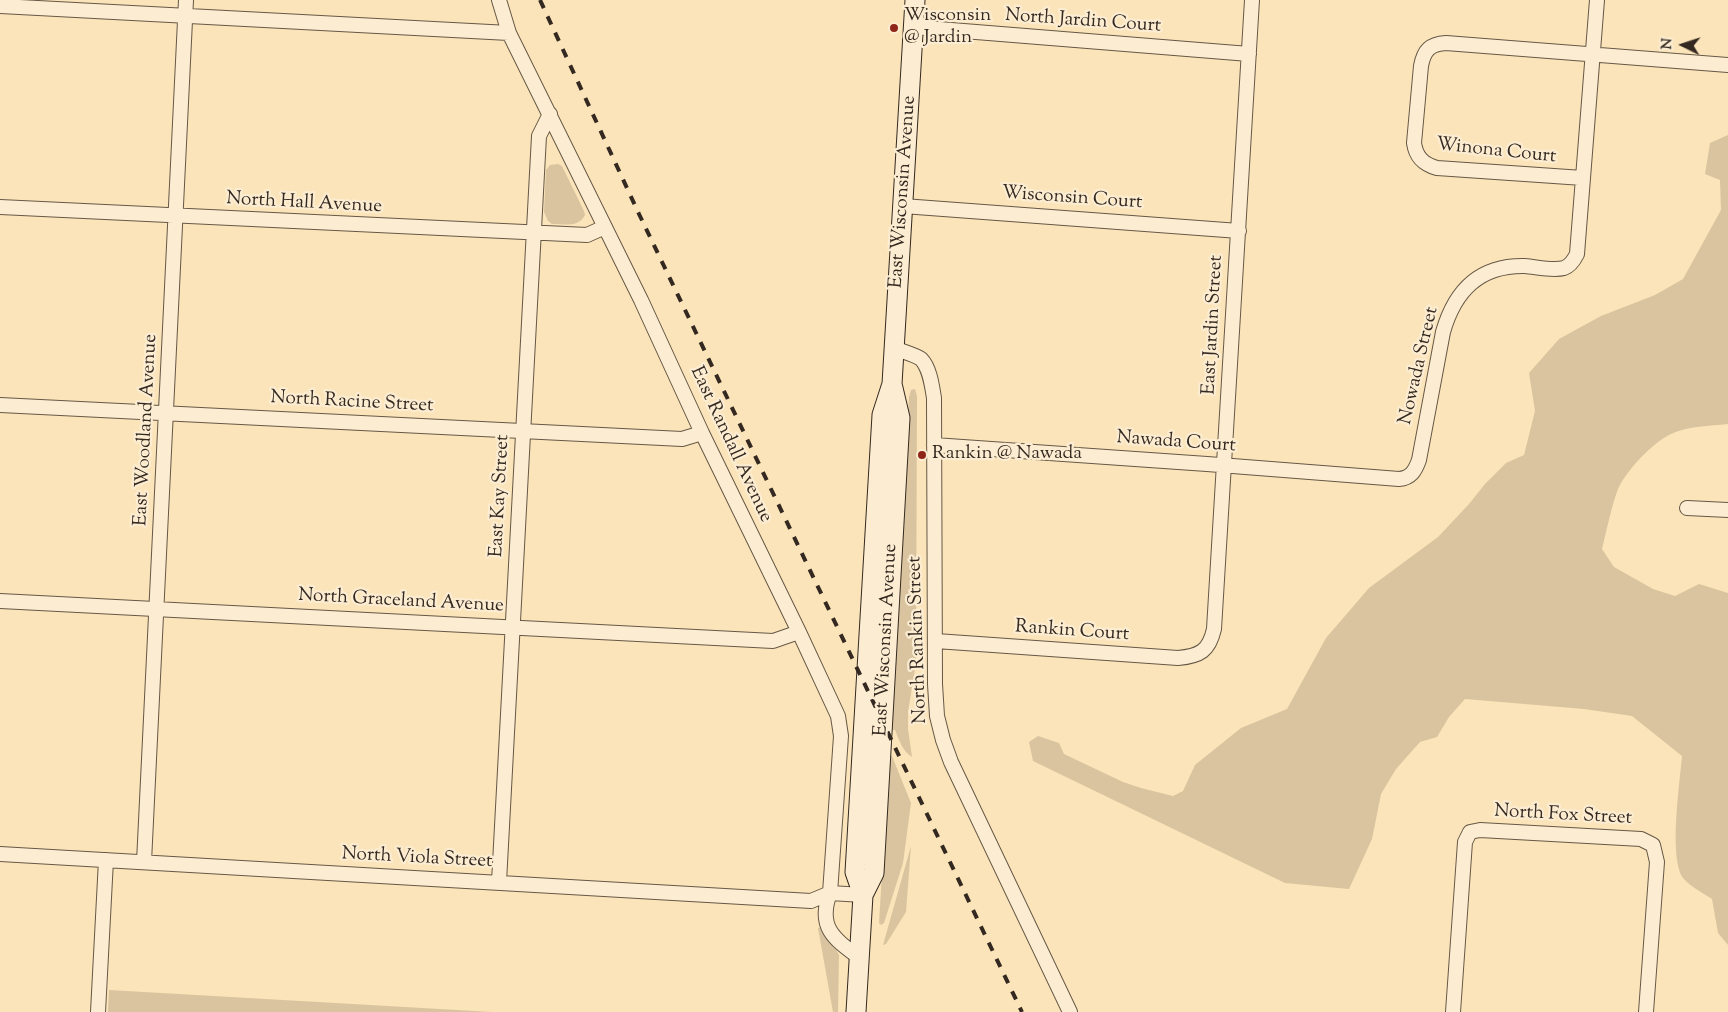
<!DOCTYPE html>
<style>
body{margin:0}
#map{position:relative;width:1728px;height:1012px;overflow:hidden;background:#fbe4b9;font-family:"Sorts Mill Goudy",serif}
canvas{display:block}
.north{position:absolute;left:1658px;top:20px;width:50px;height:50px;-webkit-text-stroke:4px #fcedd2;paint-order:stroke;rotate:274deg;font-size:14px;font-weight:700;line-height:20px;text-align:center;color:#342920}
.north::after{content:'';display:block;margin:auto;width:18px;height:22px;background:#342920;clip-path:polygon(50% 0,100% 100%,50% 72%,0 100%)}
</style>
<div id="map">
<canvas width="1728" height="1012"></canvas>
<div class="north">N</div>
</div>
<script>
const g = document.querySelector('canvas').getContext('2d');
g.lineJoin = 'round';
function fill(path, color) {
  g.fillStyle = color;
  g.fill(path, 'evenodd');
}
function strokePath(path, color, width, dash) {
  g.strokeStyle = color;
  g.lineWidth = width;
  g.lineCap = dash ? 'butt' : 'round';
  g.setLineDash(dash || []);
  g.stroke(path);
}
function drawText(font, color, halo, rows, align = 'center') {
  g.font = font + ' "Sorts Mill Goudy",serif';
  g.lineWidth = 4.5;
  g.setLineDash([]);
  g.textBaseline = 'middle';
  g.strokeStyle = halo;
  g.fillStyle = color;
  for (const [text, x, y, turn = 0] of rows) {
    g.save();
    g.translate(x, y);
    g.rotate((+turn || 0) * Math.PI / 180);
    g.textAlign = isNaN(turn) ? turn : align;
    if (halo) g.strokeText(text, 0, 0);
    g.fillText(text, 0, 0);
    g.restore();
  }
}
const green = new Path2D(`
 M 1728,135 L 1728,424 C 1709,426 1689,426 1671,434 C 1653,442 1626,471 1618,489 C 1611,508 1607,529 1602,549 L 1614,567 L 1653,589 L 1675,596 L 1699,584 L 1728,593 L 1728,945 L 1718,933 L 1712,899 C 1703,893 1691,887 1684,879 C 1668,861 1680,781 1682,756 L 1632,716 L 1584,709 L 1465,699 L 1449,717 L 1437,737 L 1420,742 L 1396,769 L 1381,794 L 1372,839 L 1349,889 L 1285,883 L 1033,761 L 1029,742 L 1038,736 L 1059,743 L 1064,754 L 1123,782 L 1141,788 L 1173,796 L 1183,791 L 1195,765 L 1241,728 L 1287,709 L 1326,638 L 1369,588 L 1438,537 L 1469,504 L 1485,484 L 1506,463 L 1524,455 L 1535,411 L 1529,373 L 1559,339 L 1601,316 L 1655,295 L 1683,279 L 1721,210 L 1720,180 L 1705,174 L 1710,143 Z
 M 558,164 L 562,166 L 584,211 L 585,215 C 578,228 565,224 552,224 L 548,221 L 544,212 L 546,170 L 550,165 Z
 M 915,389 L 917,396 L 916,663 L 908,712 L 908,729 L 912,757 C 903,752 899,740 895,730 L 892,730 L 890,724 L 909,397 L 911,390 Z
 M 892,756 L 911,803 L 903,863 L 884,923 L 881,925 L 879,923 L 889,757 Z
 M 911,846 L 906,912 L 886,944 L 883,945 Z
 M 823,926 L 839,955 L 838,1012 L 833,1012 L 818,928 Z
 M 109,990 L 492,1012 L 108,1012 Z`);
const minor = new Path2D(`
 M 499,0 L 509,33 L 641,300 L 702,433 L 799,632 L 838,716 L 841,736 L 830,893 C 817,927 834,939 860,958
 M 0,6 L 509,33
 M 914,27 L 1249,54
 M 1583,178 L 1437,168 C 1423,164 1416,157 1414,143 L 1421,66 C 1424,50 1430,44 1446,43 L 1728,65
 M 903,206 L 1239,231
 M 0,207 L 587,235 L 605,227
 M 894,348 C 901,351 916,355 921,359 C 930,368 932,386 934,398 L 935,684 L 937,716 L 943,740 L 951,762 L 1070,1012
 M 0,405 L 682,439 L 702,433
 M 934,445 L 1207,464 L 1399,479 C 1411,478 1415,471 1419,460 L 1443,332 C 1455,290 1480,265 1525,266 C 1537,267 1553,271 1564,268 C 1570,266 1574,260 1577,254 L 1597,0
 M 1687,508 L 1728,510
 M 0,601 L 773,641 L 799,632
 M 936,641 L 1178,658 C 1200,656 1209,651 1214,629 L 1252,0
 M 0,854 L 811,901 L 830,893 L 863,895
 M 144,862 L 186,0
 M 499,882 L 539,136 L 550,114
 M 98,1012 L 106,860
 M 1453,1012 L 1465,842 L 1470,832 L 1480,830 L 1641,839 L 1653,845 L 1657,862 L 1646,1012`);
const secondary = new Path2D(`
 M 863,895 L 874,873 L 900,418 L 892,384
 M 856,1012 L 863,895 L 855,872 L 882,415 L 892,384 L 915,0`);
const rail = new Path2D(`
 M 540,0 L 639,214 L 1022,1012`);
const markers = [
 [894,28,5,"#8f2418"],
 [922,455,5,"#8f2418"]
];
const poiNames = [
 ["Wisconsin",904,17],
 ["@ Jardin",904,39],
 ["Rankin @ Nawada",932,455]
];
const streetNames = [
 ["North Jardin Court",1083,22,4],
 ["Winona Court",1496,152,6],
 ["East Wisconsin Avenue",904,192,-86],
 ["Wisconsin Court",1072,199,4],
 ["North Hall Avenue",304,204,3],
 ["East Jardin Street",1214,325,-87],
 ["Nowada Street",1420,366,-77],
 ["North Racine Street",352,403,3],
 ["East Woodland Avenue",147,430,-87],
 ["Nawada Court",1176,443,4],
 ["East Randall Avenue",730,445,65],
 ["East Kay Street",501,496,-87],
 ["North Graceland Avenue",401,602,3],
 ["Rankin Court",1072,632,4],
 ["East Wisconsin Avenue",887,640,-87],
 ["North Rankin Street",919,640,-92],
 ["North Fox Street",1563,816,3],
 ["North Viola Street",417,859,3]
];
fill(green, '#d9c49f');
strokePath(minor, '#665846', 16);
strokePath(secondary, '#342920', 21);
strokePath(minor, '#fcedd2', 14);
strokePath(secondary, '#fcedd2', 19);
strokePath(rail, '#342920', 4, [9, 9]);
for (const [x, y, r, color] of markers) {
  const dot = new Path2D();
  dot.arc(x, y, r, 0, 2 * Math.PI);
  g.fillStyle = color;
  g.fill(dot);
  strokePath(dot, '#fcedd2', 2);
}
drawText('19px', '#342920', '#fcedd2', poiNames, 'left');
drawText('19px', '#342920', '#fcedd2', streetNames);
</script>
